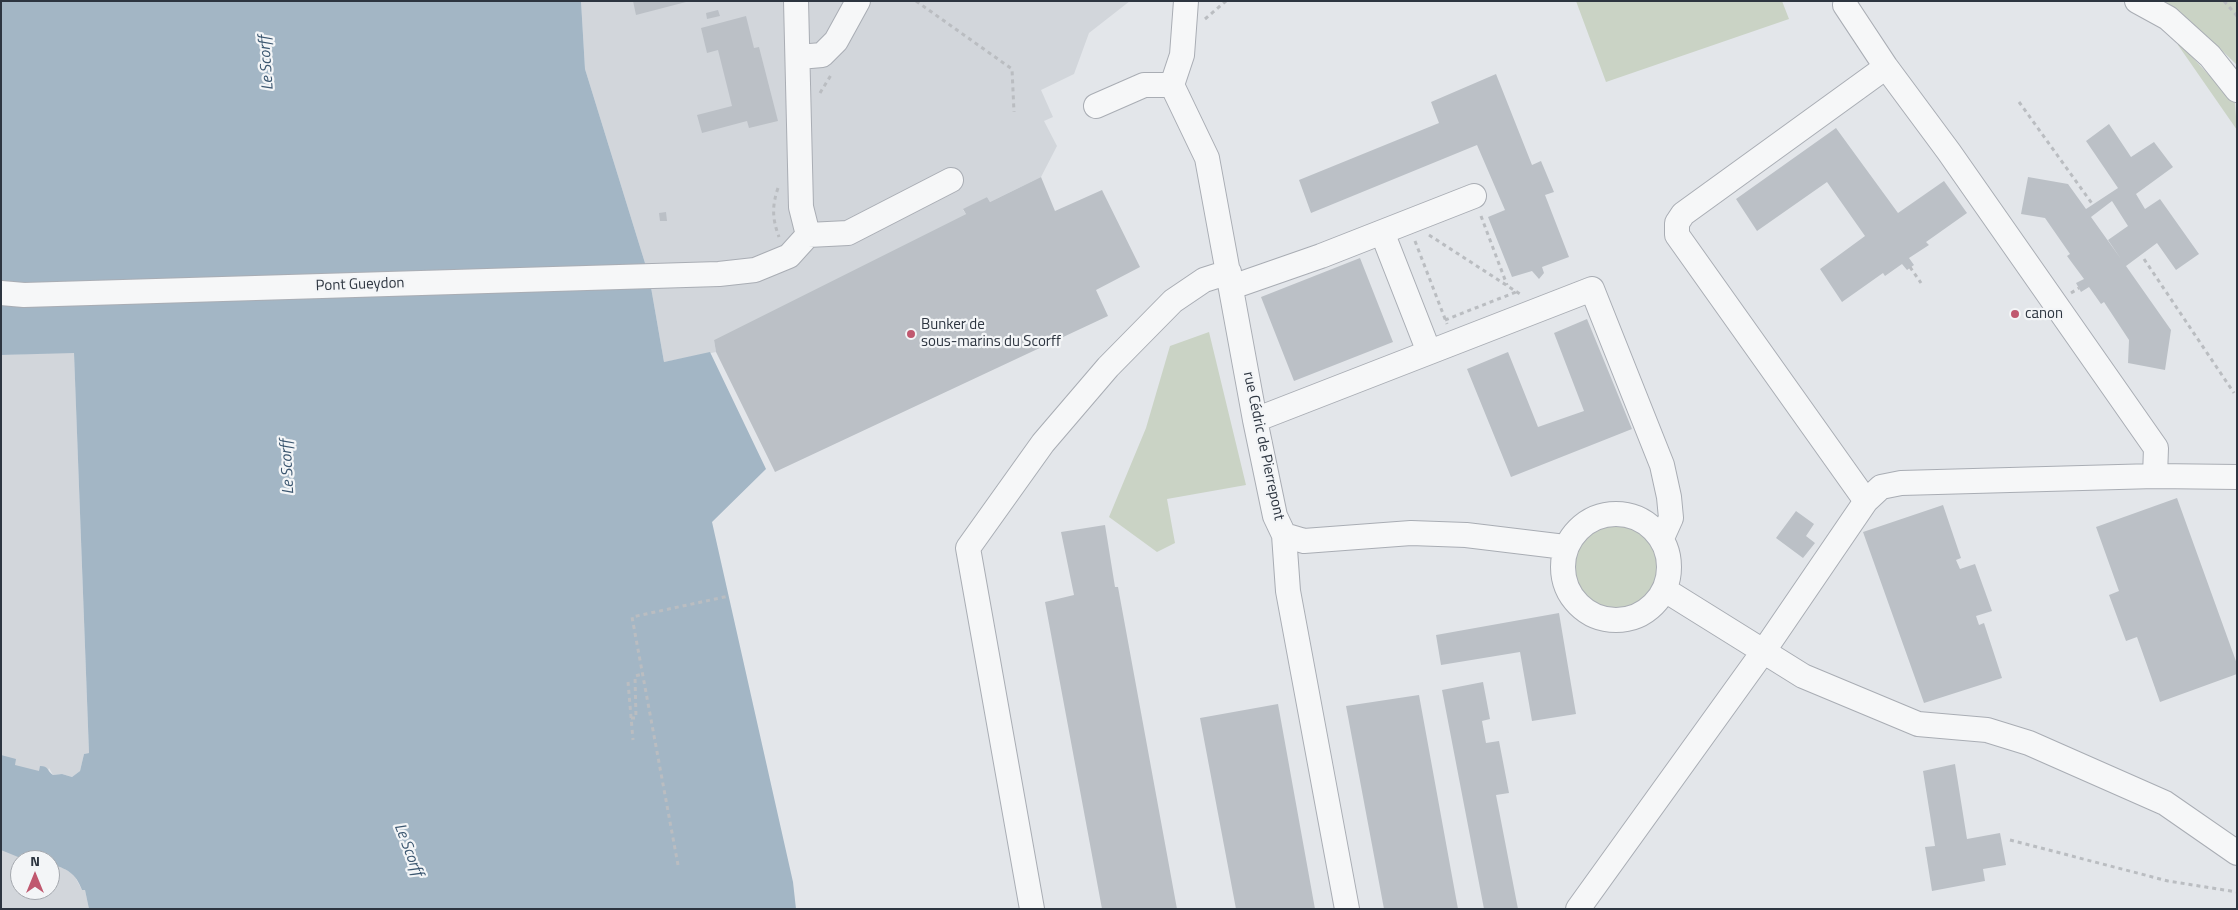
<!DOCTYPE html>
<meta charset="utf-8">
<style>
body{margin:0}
#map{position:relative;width:2238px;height:910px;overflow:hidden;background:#e3e6ea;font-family:"Titillium Web",sans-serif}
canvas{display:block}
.frame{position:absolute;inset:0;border:2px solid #2d3540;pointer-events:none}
.north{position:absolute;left:10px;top:850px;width:50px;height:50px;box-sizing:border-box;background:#f3f5f7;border:1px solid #a4a8ae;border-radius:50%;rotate:0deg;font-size:14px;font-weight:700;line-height:20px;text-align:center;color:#2d3540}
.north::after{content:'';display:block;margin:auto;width:18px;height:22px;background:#c0586f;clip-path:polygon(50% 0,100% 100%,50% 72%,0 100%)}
</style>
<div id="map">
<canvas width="2238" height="910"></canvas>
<div class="frame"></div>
<div class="north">N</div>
</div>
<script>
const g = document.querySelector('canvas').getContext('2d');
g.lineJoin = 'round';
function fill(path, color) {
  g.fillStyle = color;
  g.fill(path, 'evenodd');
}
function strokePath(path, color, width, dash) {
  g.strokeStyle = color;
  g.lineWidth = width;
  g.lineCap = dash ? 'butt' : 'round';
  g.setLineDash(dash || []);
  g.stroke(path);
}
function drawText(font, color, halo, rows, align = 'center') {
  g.font = font + ' "Titillium Web",sans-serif';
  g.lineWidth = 4.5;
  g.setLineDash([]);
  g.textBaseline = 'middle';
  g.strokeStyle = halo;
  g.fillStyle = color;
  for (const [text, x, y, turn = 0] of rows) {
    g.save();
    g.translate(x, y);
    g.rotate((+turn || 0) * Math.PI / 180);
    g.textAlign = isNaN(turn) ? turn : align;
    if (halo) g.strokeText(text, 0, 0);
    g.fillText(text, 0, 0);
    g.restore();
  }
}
const built = new Path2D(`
 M 581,1 L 1130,1 L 1089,33 L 1074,74 L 1041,90 L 1053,117 L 1044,121 L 1057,146 L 1041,177 L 990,202 L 987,197 L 963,210 L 966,214 L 714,340 L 716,352 L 664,362 L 649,276 L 585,69 Z
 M 74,352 L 89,753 L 84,754 L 80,771 L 72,777 L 62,774 L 53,775 L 49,768 L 19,858 L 32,860 L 20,860 L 20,890 L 50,890 L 50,864 L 62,867 L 74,875 L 82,890 L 85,890 L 89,909 L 1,909 L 1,355 Z`);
const green = new Path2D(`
 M 1576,1 L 1782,1 L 1789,19 L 1606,82 Z
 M 2162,1 L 2237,1 L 2237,65 L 2208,37 Z
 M 2180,44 L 2235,103 L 2237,130 L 2178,45 Z
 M 1209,332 L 1246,485 L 1167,499 L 1175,543 L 1157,552 L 1109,517 L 1146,428 L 1170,346 Z
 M1574 568a42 42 0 1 1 84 0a42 42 0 1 1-84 0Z`);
const water = new Path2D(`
 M 1,1 L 581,1 L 585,69 L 649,276 L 664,362 L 710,352 L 766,469 L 712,522 L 793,882 L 796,909 L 89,909 L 85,890 L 82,890 C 76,873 66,868 50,864 L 50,860 L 23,859 L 1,850 L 1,755 L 16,759 L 15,765 L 39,771 L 40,766 C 49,766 47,771 53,775 L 62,774 L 72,777 L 80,771 L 84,754 L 89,753 L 74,353 L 1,355 Z`);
const building = new Path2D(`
 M 633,1 L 686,1 L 686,2 L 636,15 Z
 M 718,10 L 720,16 L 707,19 L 706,13 Z
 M 746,16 L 754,48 L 759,47 L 778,121 L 749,128 L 747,121 L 702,133 L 697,115 L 732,106 L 718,50 L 707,53 L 701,28 Z
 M 1496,74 L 1532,165 L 1541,161 L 1554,192 L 1545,195 L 1569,257 L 1542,267 L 1544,273 L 1539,279 L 1532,271 L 1512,277 L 1488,217 L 1505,210 L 1477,145 L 1311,213 L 1299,180 L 1439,123 L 1431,102 Z
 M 2109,124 L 2131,157 L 2154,142 L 2173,167 L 2136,194 L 2145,209 L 2160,199 L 2199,254 L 2176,270 L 2157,243 L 2126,266 L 2171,330 L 2165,370 L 2128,363 L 2129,340 L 2104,302 L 2101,304 L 2089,287 L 2081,292 L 2076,283 L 2084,279 L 2067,256 L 2070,254 L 2045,218 L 2021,214 L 2028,177 L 2068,184 L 2086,209 L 2118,188 L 2086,141 ZM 2112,201 L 2128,226 L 2108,240 L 2121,259 L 2091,217 Z
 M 1836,128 L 1898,213 L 1944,181 L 1967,213 L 1926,242 L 1929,245 L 1909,258 L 1914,265 L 1907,270 L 1902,264 L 1885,276 L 1883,273 L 1842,302 L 1820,269 L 1865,236 L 1827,182 L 1757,231 L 1736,199 Z
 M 1041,177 L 1055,211 L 1102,190 L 1140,267 L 1096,290 L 1108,316 L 775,472 L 716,352 L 714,340 L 966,214 L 963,209 L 987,197 L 990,202 Z
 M 666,212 L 667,221 L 660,221 L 659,213 Z
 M 1360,258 L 1393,342 L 1294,381 L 1261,297 Z
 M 1587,319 L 1632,429 L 1511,477 L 1467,369 L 1508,352 L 1538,427 L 1584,411 L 1554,333 Z
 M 2177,498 L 2237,664 L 2237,674 L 2160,702 L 2137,637 L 2126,641 L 2109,595 L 2119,591 L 2096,527 Z
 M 1943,505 L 1961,558 L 1956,560 L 1960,569 L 1975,564 L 1992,611 L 1976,616 L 1979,625 L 1984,623 L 2002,678 L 1924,703 L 1863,532 Z
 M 1796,511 L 1814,524 L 1806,536 L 1815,543 L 1803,558 L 1776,538 Z
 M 1105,525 L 1115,587 L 1118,587 L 1177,909 L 1102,909 L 1045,602 L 1074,595 L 1061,532 Z
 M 1559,613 L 1576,714 L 1532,721 L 1520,652 L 1441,665 L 1436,635 Z
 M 1483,682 L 1490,719 L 1482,721 L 1486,743 L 1499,741 L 1509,793 L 1496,795 L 1518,909 L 1484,909 L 1442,690 Z
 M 1419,695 L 1458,909 L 1384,909 L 1346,706 Z
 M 1278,704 L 1315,909 L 1236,909 L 1200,718 Z
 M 1955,764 L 1967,839 L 2000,833 L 2006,865 L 1983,869 L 1985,881 L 1932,891 L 1925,847 L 1935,846 L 1923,771 Z`);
const path = new Path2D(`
 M 916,1 L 1012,69 L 1014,112
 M 2224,1 L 2237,16
 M 1205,19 L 1226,1
 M 820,93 L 831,75
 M 2019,102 L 2093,205
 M 778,188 C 772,206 772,218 779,237
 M 1481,216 L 1507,285
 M 1429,235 L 1520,294
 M 1415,241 L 1447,324
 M 2144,259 L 2234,393
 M 1910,267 L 1921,283
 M 2071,293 L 2079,288
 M 1445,320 L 1516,292
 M 628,682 L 633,740
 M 631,718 L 636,718 L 635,676 L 643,674
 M 2010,840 L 2168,881 L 2237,892
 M 678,865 L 632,617 L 729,596`);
const minor = new Path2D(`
 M 796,1 L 801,207 L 808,235
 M 2137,1 L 2168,18 L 2210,56 L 2237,90
 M 1845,5 L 1886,67 L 1949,152 L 2156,448 L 2155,476
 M 799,57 L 822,55 L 836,41 L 858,1
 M 1172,85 L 1207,158 L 1255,420 L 1275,516 L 1284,535 L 1304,541 L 1411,533 L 1466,535 L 1565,547
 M 1172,85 L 1182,55 L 1186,1
 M 1096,106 L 1144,85 L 1172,85
 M 1382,232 L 1429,352
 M 1232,287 L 1321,256 L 1474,196
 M 1,293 L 24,295 L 719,274 L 755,270 L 789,256 L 808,235 L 848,233 L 951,180
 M 1255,420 L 1592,289 L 1662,465 L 1669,497 L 1671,518 L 1662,538
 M 1866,501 L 1677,235 L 1677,223 L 1683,214 L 1886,67
 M1563 567a53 53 0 1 1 106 0a53 53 0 1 1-106 0Z
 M 1284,535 L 1288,591 L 1347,909
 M 1665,590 L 1803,676 L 1918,724 L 1987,730 L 2029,743 L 2165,803 L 2237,853
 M 1032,909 L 968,548 L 1043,443 L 1108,367 L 1173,301 L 1204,280 L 1229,272
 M 1578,909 L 1763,652 L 1866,501 L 1881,487 L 1901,483 L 2155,476 L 2237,477`);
const markers = [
 [2015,314,5,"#c0586f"],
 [911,334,5,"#c0586f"]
];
const streetNames = [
 ["Pont Gueydon",360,285,-2],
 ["rue Cédric de Pierrepont",1263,446,78]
];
const poiNames = [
 ["canon",2025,314],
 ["Bunker de",921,325],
 ["sous-marins du Scorff",921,342]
];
const waterNames = [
 ["Le Scorff",267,63,-94],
 ["Le Scorff",288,467,-93],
 ["Le Scorff",408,850,69]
];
fill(built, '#d2d6db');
fill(green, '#cad3c5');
fill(water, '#a3b6c5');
fill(building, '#bbc0c6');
strokePath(minor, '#a9adb4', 26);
strokePath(path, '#babdc1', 3, [4, 4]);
strokePath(minor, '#f6f7f8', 24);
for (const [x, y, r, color] of markers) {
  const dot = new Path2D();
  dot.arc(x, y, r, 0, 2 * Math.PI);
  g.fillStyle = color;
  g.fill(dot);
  strokePath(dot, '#f3f5f7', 2);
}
drawText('15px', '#2d3540', '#f3f5f7', streetNames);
drawText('15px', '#2d3540', '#f3f5f7', poiNames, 'left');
drawText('italic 16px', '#3c5770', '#f3f5f7', waterNames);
</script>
